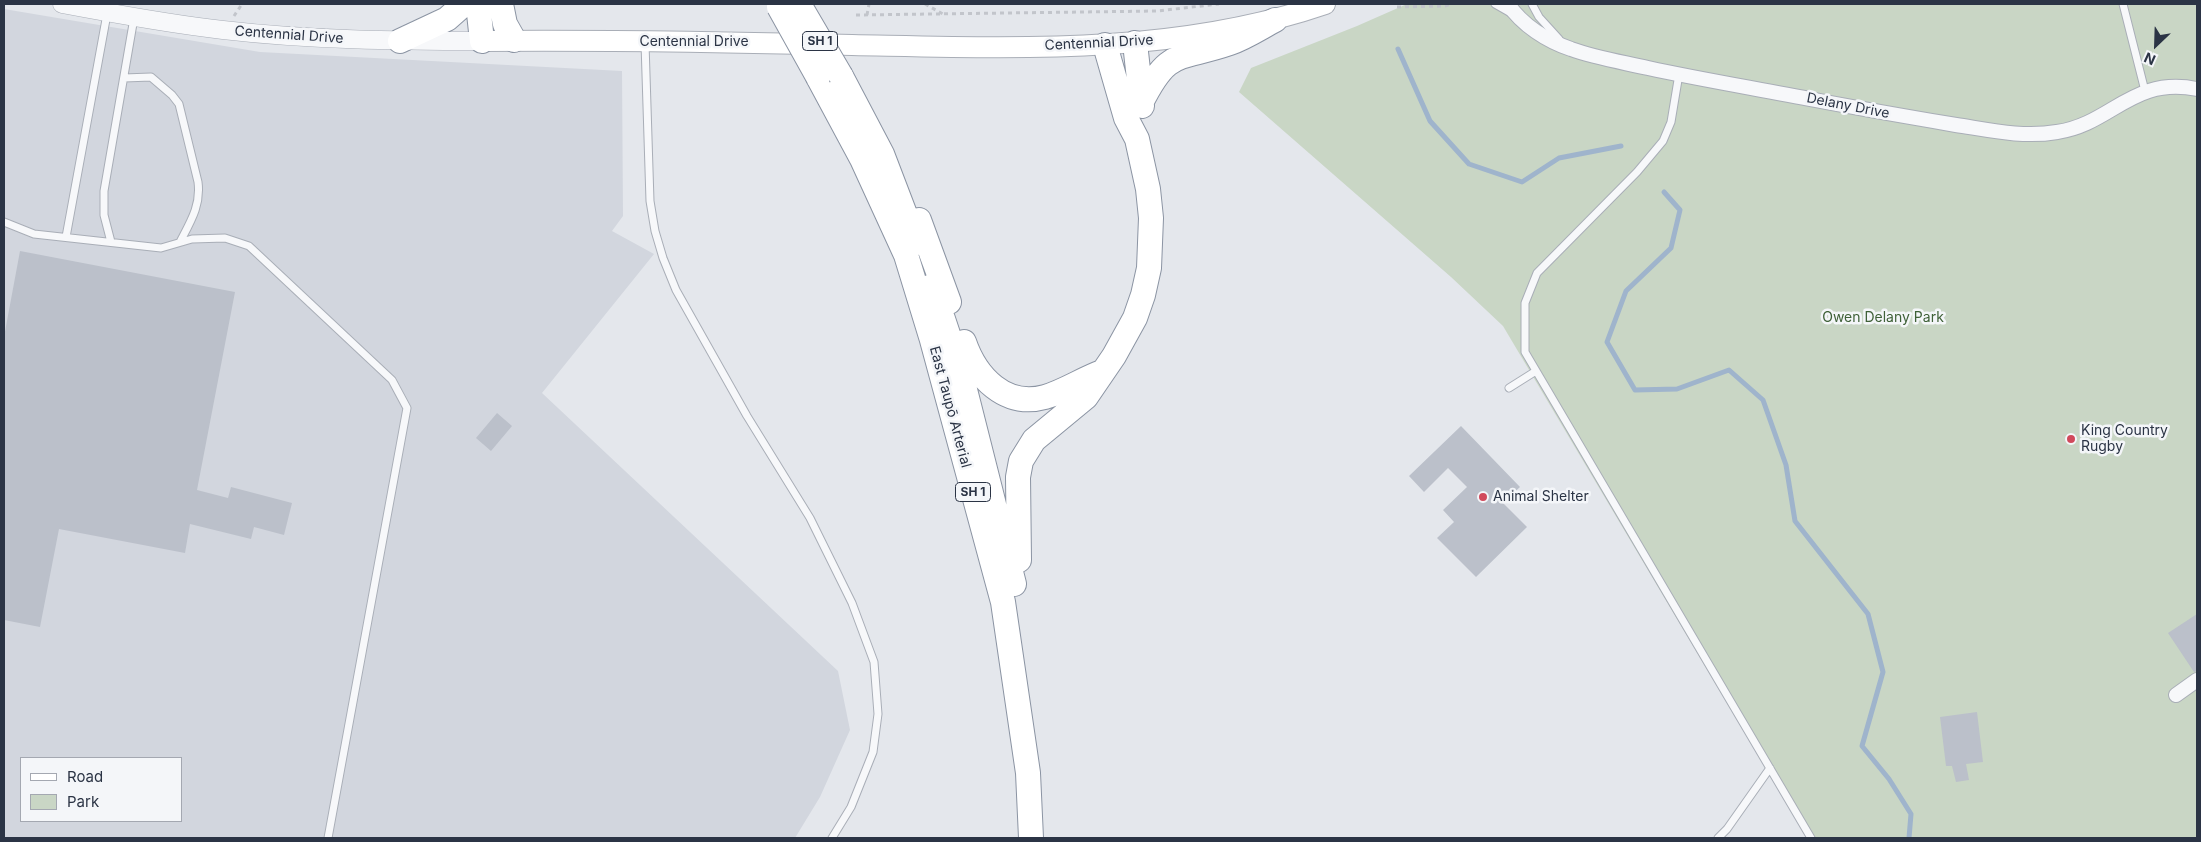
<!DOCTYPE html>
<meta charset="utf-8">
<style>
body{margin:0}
#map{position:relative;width:2201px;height:842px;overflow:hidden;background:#e4e7ec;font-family:Inter,sans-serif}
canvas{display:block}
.frame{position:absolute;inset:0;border:5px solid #2b3445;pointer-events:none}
.legend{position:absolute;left:20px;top:757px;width:162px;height:65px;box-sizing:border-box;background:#f4f6f9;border:1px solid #a4a8b1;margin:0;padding:6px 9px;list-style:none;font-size:15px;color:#2b3445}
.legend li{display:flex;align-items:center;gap:10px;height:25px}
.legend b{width:25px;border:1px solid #a4a8b1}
.north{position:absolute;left:2131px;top:20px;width:50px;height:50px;-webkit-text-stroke:4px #f4f6f9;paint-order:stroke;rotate:204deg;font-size:14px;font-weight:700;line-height:20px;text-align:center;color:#2b3445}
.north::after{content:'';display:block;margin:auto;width:18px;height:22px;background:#2b3445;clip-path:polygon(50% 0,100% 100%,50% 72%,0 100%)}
</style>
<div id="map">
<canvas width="2201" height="842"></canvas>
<div class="frame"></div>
<ul class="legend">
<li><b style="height:6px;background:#fff"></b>Road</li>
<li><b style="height:14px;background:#c9d6c5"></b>Park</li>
</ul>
<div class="north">N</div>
</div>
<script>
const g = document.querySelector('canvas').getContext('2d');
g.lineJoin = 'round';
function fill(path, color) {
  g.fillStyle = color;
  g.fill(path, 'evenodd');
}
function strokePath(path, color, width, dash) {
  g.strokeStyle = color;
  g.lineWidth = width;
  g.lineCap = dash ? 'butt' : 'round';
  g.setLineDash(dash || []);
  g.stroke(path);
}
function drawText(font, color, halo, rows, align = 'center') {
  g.font = font + ' Inter,sans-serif';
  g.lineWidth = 5;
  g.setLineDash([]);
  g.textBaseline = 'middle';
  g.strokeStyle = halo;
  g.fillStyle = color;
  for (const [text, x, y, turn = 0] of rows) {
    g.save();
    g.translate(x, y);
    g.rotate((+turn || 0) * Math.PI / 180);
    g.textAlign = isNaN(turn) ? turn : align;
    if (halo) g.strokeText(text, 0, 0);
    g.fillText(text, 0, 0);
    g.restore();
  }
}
const built = new Path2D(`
 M 4,9 L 260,52 L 622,71 L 623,216 L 612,231 L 654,254 L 542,393 L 838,671 L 850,730 L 820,797 L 795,838 L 4,838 ZM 21,758 L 181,758 L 181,821 L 21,821 Z`);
const green = new Path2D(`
 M 1407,4 L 2197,4 L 2197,838 L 1807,838 L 1503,326 L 1451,277 L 1239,92 L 1251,68 L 1357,26 Z`);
const stream = new Path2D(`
 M 1398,49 L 1430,121 L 1469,164 L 1522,182 L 1559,158 L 1621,146
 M 1664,192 L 1680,210 L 1671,248 L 1626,291 L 1607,342 L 1635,390 L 1677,389 L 1729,370 L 1763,400 L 1786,465 L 1795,521 L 1868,614 L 1883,672 L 1862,746 L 1889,779 L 1911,814 L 1909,838`);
const building = new Path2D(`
 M 20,251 L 235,292 L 197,490 L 228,498 L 231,487 L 292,503 L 284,535 L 254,527 L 251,539 L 190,524 L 185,553 L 59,529 L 40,627 L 4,620 L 4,337 Z
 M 497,413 L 512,426 L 491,451 L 476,438 Z
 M 1461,426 L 1520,487 L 1503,503 L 1527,527 L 1476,577 L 1437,538 L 1454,522 L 1443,510 L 1467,487 L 1448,468 L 1424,492 L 1409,476 Z
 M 2197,614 L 2197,671 L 2194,672 L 2168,633 Z
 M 1977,712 L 1983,762 L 1966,764 L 1969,780 L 1956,782 L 1952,766 L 1946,766 L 1940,717 Z`);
const path = new Path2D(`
 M 925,4 L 943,14
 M 1397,7 L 1445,6 L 1452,4
 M 856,15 L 1157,11 L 1219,4
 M 867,15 L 869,4
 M 234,16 L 242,4`);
const service = new Path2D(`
 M 1495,4 L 1509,12
 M 1532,4 L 1539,17 L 1559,39
 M 2123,4 L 2145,91
 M 645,43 L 650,201 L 655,231 L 663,258 L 676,290 L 747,416 L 810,518 L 852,603 L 874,662 L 878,714 L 873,752 L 851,807 L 832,838
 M 1679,74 L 1671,122 L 1663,141 L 1637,172 L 1537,273 L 1525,303 L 1525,352 L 1811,838
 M 124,78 L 151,77 L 172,95 L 179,104 L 198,182 C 201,205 191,221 180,242
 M 4,222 L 34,234 L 161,248 L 192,239 L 225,238 L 249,246 L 392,380 L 407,408 L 328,838
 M 66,237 L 107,14
 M 111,242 L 104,215 L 104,191 L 134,18
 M 1509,388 L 1536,371
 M 1718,838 L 1727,829 L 1770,768`);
const minor = new Path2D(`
 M 1508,4 C 1522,25 1547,41 1571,49 C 1596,58 1622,62 1648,68 C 1703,80 1759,89 1815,100 C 1862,109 1909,117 1956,125 C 1989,130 2023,138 2057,132 C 2112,124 2132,76 2197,89
 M 2176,695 L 2197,680`);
const tertiary = new Path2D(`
 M 62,4 C 115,14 169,24 223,30 C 309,40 396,41 482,41`);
const secondary = new Path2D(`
 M 482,41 C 606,40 729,42 852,45 C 1010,48 1174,56 1325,4`);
const trunk = new Path2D(`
 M 478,4 L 482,41
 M 501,4 L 505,24 L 514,40
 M 400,41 L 447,19 L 464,4
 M 1135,43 L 1142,106
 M 841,76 L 882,154 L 916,243
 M 818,77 L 862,159 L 906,255 L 932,340 L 1003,602 L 1028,773 L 1031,838
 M 1141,103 C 1169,47 1178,61 1230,43 C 1245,38 1260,28 1275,20
 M 919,220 L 949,302
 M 932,286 L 960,370 L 1014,584
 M 964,342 C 976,377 1005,408 1045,397 C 1063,392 1083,379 1102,372
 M 1019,560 L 1018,477 L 1021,461 L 1034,440 L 1086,397 L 1114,356 L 1135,318 L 1143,295 L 1149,268 L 1151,218 L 1148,189 L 1137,139 L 1126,118 L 1105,45`);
const trunkBridge = new Path2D(`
 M 800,6 L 841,76
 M 779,7 L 818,77`);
const markers = [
 [2071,439,5,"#d1495b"],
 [1483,497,5,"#d1495b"]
];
const shields = [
 [820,41,35],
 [973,492,35]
];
const shieldNames = [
 ["SH 1",820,41],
 ["SH 1",973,492]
];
const streetNames = [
 ["Centennial Drive",289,35,4],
 ["Centennial Drive",694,42],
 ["Centennial Drive",1099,43,-3],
 ["Delany Drive",1848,106,11],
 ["East Taupō Arterial",950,407,75]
];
const parkNames = [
 ["Owen Delany Park",1883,318]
];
const poiNames = [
 ["King Country",2081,431],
 ["Rugby",2081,447],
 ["Animal Shelter",1493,497]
];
fill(built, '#d2d6de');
fill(green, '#c9d6c5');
strokePath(stream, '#9fb4cc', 5);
fill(building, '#bbc0ca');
strokePath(service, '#a9aeb7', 9);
strokePath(minor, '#a9aeb7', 16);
strokePath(tertiary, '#a9aeb7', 19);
strokePath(secondary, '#a9aeb7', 22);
strokePath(trunk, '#8b94a3', 26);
strokePath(path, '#c2c5cb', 3, [4, 4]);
strokePath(service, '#f7f8fa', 7);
strokePath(minor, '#f7f8fa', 14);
strokePath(tertiary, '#f7f8fa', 18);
strokePath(secondary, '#fff', 20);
strokePath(trunk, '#fff', 24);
strokePath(trunkBridge, '#8b94a3', 26, []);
strokePath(trunkBridge, '#fff', 24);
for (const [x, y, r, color] of markers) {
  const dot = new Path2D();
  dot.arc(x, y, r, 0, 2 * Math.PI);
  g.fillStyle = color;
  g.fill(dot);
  strokePath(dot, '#f4f6f9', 2);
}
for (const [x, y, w] of shields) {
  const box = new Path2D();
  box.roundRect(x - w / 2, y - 9.5, w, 19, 4);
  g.fillStyle = '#f4f6f9';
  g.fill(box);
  strokePath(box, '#2b3445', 1);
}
drawText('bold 12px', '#2b3445', null, shieldNames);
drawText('14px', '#2b3445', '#f4f6f9', streetNames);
drawText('14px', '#3f6138', '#f4f6f9', parkNames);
drawText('14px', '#2b3445', '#f4f6f9', poiNames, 'left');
</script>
